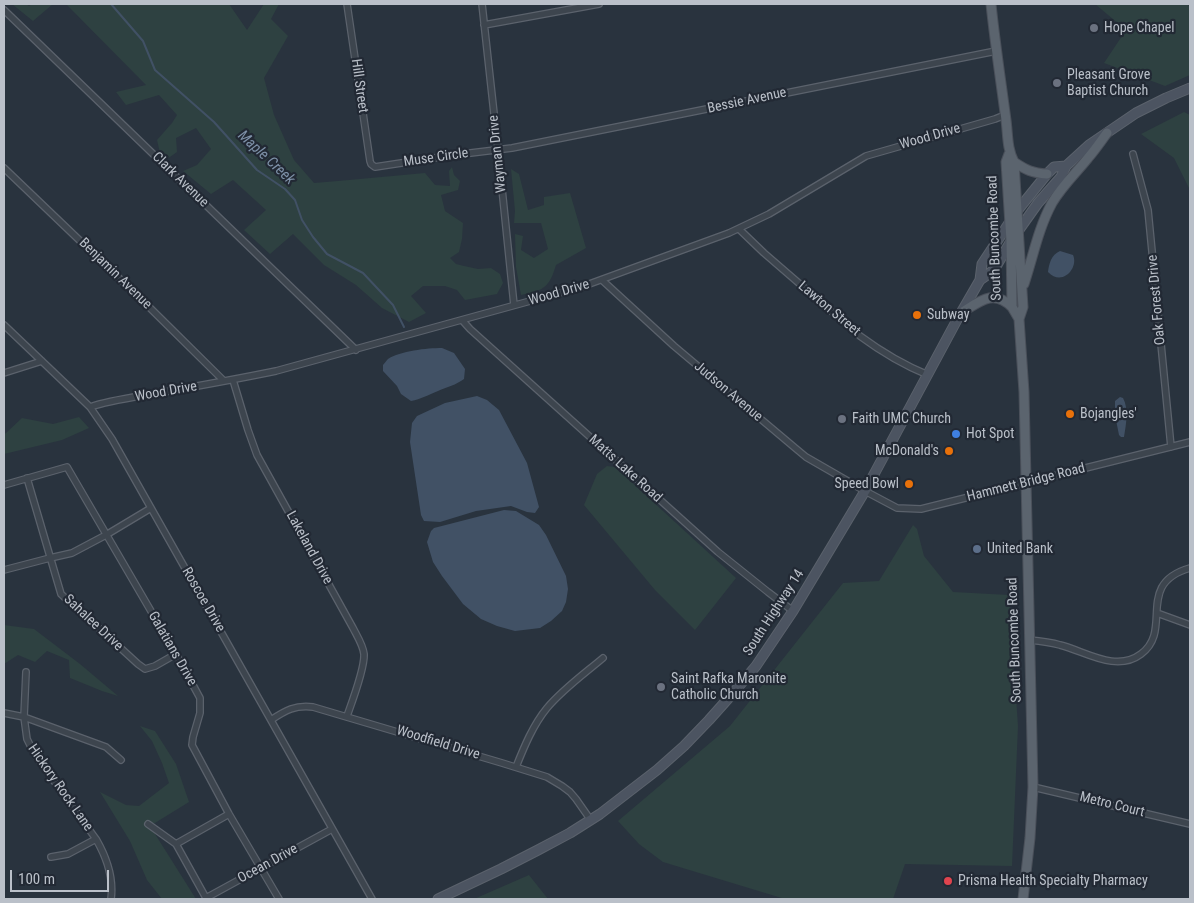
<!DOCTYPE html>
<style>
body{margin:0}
#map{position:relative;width:1194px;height:903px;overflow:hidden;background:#29333e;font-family:"Roboto Condensed",sans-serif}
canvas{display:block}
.frame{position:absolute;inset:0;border:5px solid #bac0c9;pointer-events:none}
.scale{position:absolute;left:10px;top:870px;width:99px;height:22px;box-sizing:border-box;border:2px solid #bac0c9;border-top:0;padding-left:6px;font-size:15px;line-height:18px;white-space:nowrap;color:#bac0c9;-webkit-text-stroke:4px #222934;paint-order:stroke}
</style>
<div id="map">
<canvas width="1194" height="903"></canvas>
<div class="frame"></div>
<div class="scale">100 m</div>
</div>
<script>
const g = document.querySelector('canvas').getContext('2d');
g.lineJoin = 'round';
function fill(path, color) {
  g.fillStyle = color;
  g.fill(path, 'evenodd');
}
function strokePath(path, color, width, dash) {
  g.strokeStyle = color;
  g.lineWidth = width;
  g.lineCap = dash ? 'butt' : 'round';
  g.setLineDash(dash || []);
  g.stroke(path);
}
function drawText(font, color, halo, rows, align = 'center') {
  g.font = font + ' "Roboto Condensed",sans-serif';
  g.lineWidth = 4.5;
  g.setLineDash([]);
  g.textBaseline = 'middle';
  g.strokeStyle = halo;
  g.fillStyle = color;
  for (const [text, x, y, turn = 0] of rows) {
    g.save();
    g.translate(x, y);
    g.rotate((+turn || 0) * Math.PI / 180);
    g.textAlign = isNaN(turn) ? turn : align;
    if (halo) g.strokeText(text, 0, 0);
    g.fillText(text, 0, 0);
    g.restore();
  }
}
const green = new Path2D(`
 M 12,4 L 26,4 L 29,6 L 32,4 L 53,4 L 33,21 Z
 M 66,4 L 229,4 L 247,30 L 264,4 L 279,4 L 271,19 L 288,36 L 264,78 L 274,115 L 294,160 L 314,183 L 338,181 L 425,173 L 435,185 L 450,186 L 449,171 L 452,167 L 454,175 L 460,181 L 458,190 L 441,195 L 445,211 L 463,223 L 462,239 L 459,252 L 450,258 L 456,264 L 464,266 L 478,269 L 491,268 L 500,274 L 503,283 L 497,294 L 465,300 L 457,290 L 445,286 L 423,286 L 411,296 L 426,313 L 409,322 L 382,308 L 356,285 L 324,265 L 293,234 L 270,254 L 244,230 L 266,210 L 233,180 L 211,194 L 183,171 L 197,165 L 211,149 L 196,128 L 176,138 L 177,152 L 167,159 L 160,153 L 157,140 L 172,123 L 177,115 L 159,95 L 126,105 L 116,92 L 146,85 Z
 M 1095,4 L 1187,4 L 1190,7 L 1190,75 L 1165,86 L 1104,63 L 1126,30 Z
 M 1184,112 L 1190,115 L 1190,190 L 1174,158 L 1141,134 Z
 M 511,169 L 519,174 L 528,210 L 544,205 L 544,197 L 570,193 L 586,248 L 556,265 C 549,288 544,290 521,295 L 516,267 L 515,234 L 523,236 L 521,250 L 534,258 L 548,249 L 541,223 L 514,223 L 515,211 Z
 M 79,417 L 89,428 L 62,440 L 4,454 L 4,434 L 6,433 L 22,418 L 53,424 Z
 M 607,466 L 615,467 L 736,578 L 695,630 L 655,590 L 584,505 L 597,474 Z
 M 913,525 L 917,529 L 924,556 L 953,592 L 1009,595 L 1018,726 L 1012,866 L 905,864 L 893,899 L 785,899 L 663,862 L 639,844 L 618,821 L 730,726 L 843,583 L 879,581 Z
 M 4,625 L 34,629 L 80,664 L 118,696 L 102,691 L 70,678 L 69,660 L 47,651 L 35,662 L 18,655 L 4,664 Z
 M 140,726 L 155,731 L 176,764 L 189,802 L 150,826 L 196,899 L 162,899 L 147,880 L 130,841 L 100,792 L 126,805 L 139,806 L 169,783 L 162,763 L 152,741 Z
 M 529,875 L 548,899 L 474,899 Z`);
const water = new Path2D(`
 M 1060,251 L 1073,255 C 1079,268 1062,287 1048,272 C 1049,264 1051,255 1060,251 Z
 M 442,348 L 454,353 L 465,369 L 464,379 C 456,385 447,387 438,391 C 428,395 421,399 411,401 L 401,394 L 397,386 L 383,371 L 383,365 C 384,364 387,360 388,359 C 400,351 427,348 442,348 Z
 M 477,396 L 487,400 L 499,410 L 527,463 L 539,507 L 535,513 L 527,512 L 511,506 L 476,511 L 440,522 L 424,521 L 421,515 L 410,442 L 412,423 L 417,416 L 445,403 Z
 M 1120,397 L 1123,398 C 1129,409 1126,425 1124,437 L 1121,437 L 1119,435 L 1115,415 L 1115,401 Z
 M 504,510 L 516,511 L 539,525 L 546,535 L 566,576 L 568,589 L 566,602 L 562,611 L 551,621 L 540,628 L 515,631 L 497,626 L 481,619 L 463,604 L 442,576 L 433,562 L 427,542 L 431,531 L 434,528 Z`);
const stream = new Path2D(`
 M 111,4 L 143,41 L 155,70 L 214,122 L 257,170 L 285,189 L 295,200 L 302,220 L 313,237 L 327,254 L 363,273 L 393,305 L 404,327`);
const street = new Path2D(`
 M 347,4 L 370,161 L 371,164 L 375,167 L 454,155 L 512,148 L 996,51
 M 482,4 L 498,150 L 514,305
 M 4,10 L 356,350
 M 484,25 L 599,4
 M 1133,154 L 1148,210 L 1171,447
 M 4,168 L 145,303 L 224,381
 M 739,229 L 764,253 L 860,336 C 879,350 906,366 928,375
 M 602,280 L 674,346 L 794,447 L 806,457 L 865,491 L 897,508 L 921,509 L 1190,442
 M 462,320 L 470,329 L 718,552 L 768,592 L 793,611
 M 4,325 L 90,407 L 112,439 L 372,899
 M 4,373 L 42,361
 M 233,380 L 248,430 L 257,455 L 353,628 C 357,636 363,645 364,654 C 365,668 352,702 347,716
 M 90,407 C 111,400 136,397 158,393 C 198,386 237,379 276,371 L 581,287 L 729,233 L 769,214 L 866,156 L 995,119 L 1005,115
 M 27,478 L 61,594 L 78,610 L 102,631 L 138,664 L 145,669 L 155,666 L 176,654
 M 4,485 L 67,467 L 176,654 L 200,698 L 200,713 L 193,737 L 192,745 L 229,814 L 279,899
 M 4,570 L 50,558 L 72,553 L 106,535 L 151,508
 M 1157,613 L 1190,625
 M 1029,640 C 1040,641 1050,642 1060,645 C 1085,651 1116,673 1141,654 C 1174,630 1134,584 1190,568
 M 26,672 L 24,717 L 27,739 L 35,755 L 96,839 C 107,858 114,877 111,899
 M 4,713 L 24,717 L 106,747 L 121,760
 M 271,720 C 286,710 295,705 313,707 L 502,763 L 547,777 L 562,786 L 570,792 L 576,799 L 590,819
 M 516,767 C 524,747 533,725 547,708 C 563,689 584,674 603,658
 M 1033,787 L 1190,824
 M 229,814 L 176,844 L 206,898 L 332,829
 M 148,824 L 176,844
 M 51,857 L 68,854 L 96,839`);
const secondary = new Path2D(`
 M 980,280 L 982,264 L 1017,211 L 1047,174 L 1054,167 L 1066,166
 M 438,899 L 501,869 L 538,850 L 570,833 L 600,814 L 657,770 L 684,746 L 709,720 L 734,692 L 756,666 L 793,611 L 865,491 L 958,318 L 980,280 L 994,270 L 1011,241 L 1038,203 L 1061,177 L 1066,166 L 1089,145 L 1136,113 L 1166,98 L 1190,88`);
const primary = new Path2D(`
 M 991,4 C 995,43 1001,82 1006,120 C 1008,135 1007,149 1014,162 L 1023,307 L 1019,319 L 1024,392 L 1033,787 L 1030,838 L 1023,899
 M 1009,154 L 1006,162 L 1011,241 L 1012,307 L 1019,319
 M 1014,162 C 1026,170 1032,173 1047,174
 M 1024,284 C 1033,257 1038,229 1052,203 C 1062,186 1076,173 1088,158 C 1095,150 1101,141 1107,133
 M 961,313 C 979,302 993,288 1012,307`);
const markers = [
 [1094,28,5,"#6b7280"],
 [1057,83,5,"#6b7280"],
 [917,315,5,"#e8710a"],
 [1070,414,5,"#e8710a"],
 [842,419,5,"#6b7280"],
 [956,434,5,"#3f7fe0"],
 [949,451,5,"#e8710a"],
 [909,484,5,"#e8710a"],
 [977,549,5,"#5c6f8a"],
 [661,687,5,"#6b7280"],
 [948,881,5,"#e0444e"]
];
const poiNames = [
 ["Hope Chapel",1104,28],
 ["Pleasant Grove",1067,75],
 ["Baptist Church",1067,91],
 ["Subway",927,315],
 ["Bojangles'",1080,414],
 ["Faith UMC Church",852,419],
 ["Hot Spot",966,434],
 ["McDonald's",939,451,"right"],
 ["Speed Bowl",899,484,"right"],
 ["United Bank",987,549],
 ["Saint Rafka Maronite",671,679],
 ["Catholic Church",671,695],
 ["Prisma Health Specialty Pharmacy",958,881]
];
const streetNames = [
 ["Hill Street",359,86,82],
 ["Bessie Avenue",747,101,-12],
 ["Wood Drive",930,137,-16],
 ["Wayman Drive",498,154,-96],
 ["Muse Circle",436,158,-8],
 ["Clark Avenue",180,180,44],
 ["South Buncombe Road",995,238,-92],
 ["Benjamin Avenue",115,274,44],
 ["Wood Drive",559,293,-16],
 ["Oak Forest Drive",1157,300,-95],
 ["Lawton Street",829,309,40],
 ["Wood Drive",166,392,-10],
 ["Judson Avenue",728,392,40],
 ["Matts Lake Road",625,469,42],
 ["Hammett Bridge Road",1026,483,-14],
 ["Lakeland Drive",309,548,61],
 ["Roscoe Drive",203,600,60],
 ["South Highway 14",774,613,-57],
 ["Sahalee Drive",93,623,43],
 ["South Buncombe Road",1015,640,-92],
 ["Galatians Drive",172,649,60],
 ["Woodfield Drive",438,743,17],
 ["Hickory Rock Lane",60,788,55],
 ["Metro Court",1112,805,14],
 ["Ocean Drive",268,864,-29]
];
const waterNames = [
 ["Maple Creek",266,158,43]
];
fill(green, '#2e4141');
fill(water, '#415165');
strokePath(stream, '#415165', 2);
strokePath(street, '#5b626c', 8);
strokePath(secondary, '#5b626c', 11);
strokePath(primary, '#4a505a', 11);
strokePath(street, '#3d454e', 5.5);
strokePath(secondary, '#4c5461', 9);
strokePath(primary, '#5b646e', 9);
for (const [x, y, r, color] of markers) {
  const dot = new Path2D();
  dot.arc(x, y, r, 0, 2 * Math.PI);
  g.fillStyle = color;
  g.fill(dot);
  strokePath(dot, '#222934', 2);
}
drawText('14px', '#bac0c9', '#222934', poiNames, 'left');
drawText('14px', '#bac0c9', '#222934', streetNames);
drawText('italic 15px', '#7e91a8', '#222934', waterNames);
</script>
